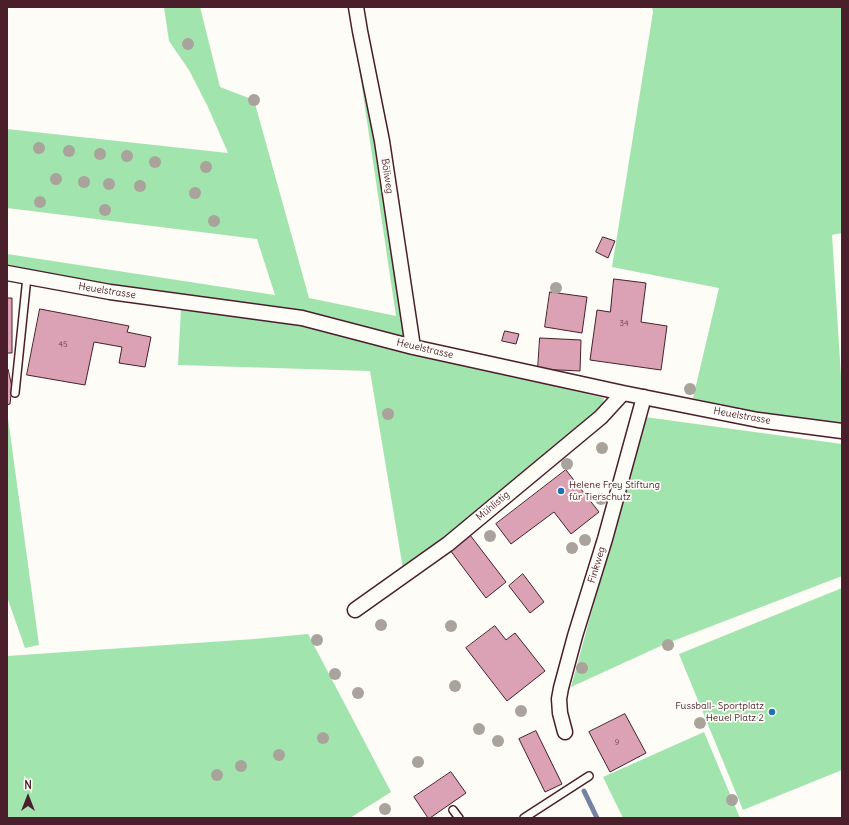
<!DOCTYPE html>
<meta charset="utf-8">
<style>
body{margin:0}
#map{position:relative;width:849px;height:825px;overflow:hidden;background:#fdfcf7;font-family:Delius,sans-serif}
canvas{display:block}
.frame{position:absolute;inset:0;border:8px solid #4a1f2b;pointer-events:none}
.north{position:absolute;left:8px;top:777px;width:40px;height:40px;-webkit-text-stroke:3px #fdfcf7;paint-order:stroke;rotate:0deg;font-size:11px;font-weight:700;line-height:16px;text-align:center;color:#4a1f2b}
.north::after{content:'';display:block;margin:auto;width:14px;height:18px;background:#4a1f2b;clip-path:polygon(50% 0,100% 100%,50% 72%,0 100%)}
</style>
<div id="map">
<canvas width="849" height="825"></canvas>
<div class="frame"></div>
<div class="north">N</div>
</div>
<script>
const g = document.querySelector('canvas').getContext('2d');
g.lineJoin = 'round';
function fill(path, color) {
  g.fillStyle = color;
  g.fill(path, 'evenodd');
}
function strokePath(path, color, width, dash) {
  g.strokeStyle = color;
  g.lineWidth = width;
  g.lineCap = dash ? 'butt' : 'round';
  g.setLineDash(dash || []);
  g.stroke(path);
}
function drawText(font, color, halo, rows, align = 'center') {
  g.font = font + ' Delius,sans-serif';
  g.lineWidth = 3.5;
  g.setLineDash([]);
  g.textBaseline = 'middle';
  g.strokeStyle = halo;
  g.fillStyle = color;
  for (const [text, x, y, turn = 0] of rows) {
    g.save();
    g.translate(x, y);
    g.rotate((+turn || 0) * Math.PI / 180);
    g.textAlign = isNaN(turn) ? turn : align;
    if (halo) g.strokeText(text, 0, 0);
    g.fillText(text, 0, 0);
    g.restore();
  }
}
const green = new Path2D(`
 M 164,7 L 200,7 L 220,87 L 254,100 L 309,298 L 396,316 L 350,7 L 379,152 L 410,339 L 130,289 L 7,266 L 7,254 L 275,295 L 257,239 L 7,208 L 7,129 L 228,153 L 208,107 L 189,70 L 169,41 Z
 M 652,7 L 842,7 L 842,233 L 832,235 L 842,392 L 842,424 L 756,414 L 693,398 L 719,288 L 612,267 L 653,12 Z
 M 181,309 L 301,325 L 604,398 L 601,411 L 454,530 L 403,569 L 370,371 L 178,365 Z
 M 7,411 L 39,645 L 25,648 L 7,597 Z
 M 645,417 L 842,444 L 842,576 L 665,644 L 571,687 Z
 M 842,588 L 842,770 L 743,810 L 679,654 Z
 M 308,634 L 391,792 L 350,818 L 7,818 L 7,656 L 254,639 Z
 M 704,732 L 740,818 L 623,818 L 603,777 Z`);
const stream = new Path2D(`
 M 584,791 L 597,818`);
const building = new Path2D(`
 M 603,237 L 615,241 L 608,258 L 596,252 Z
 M 614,279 L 646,283 L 641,322 L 667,326 L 661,370 L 590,360 L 597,310 L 610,312 Z
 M 550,292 L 587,297 L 582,333 L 545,327 Z
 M 7,298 L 12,298 L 12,353 L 7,353 Z
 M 40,309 L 129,326 L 127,332 L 151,337 L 145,367 L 119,363 L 122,347 L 94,342 L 85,385 L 27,375 Z
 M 505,331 L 519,334 L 516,344 L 502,341 Z
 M 540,338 L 581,340 L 580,371 L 538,369 Z
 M 7,369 L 8,369 L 12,387 L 10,404 L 7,405 Z
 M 566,470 L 599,512 L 571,534 L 554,512 L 511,544 L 496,524 Z
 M 470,535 L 506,582 L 486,598 L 450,550 Z
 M 523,574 L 544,602 L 530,613 L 509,586 Z
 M 495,626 L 506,640 L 515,633 L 545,671 L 507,701 L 466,648 Z
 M 625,714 L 646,753 L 610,772 L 589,732 Z
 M 536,731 L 562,784 L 545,792 L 519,739 Z
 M 451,772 L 466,793 L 430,818 L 428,818 L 414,797 Z`);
const service = new Path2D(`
 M 15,393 L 27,277
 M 453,810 L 459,818
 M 524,818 L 589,776`);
const minor = new Path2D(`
 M 356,7 L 360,31 L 382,141 L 413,347
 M 7,273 L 110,292 L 302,318 L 413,347 L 623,393 L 758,420 L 842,431
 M 355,610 L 448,544 L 601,417 L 623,393
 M 565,732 L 560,713 L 559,699 L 561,688 L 575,636 L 605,539 L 644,397`);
const trees = [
 [188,44],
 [254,100],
 [39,148],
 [69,151],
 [100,154],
 [127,156],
 [155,162],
 [206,167],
 [56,179],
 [84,182],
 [109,184],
 [140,186],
 [195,193],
 [40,202],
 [105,210],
 [214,221],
 [556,288],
 [690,389],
 [388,414],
 [602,448],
 [567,464],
 [601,499],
 [490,536],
 [585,540],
 [572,548],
 [381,625],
 [451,626],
 [317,640],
 [668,645],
 [582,668],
 [335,674],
 [455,686],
 [358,693],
 [521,711],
 [700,723],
 [479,729],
 [323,738],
 [498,741],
 [279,755],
 [418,762],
 [241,766],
 [217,775],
 [732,800],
 [385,809]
];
const markers = [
 [561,491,4,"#1f6fb2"],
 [772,712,4,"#1f6fb2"]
];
const numberNames = [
 ["34",624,324],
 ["45",63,345],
 ["9",617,743]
];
const streetNames = [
 ["Böliweg",387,176,81],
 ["Heuelstrasse",107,291,9],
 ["Heuelstrasse",425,349,13],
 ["Heuelstrasse",742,416,10],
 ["Mühlistig",493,506,-40],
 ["Finkweg",597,565,-73]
];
const poiNames = [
 ["Helene Frey Stiftung",569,485],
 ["für Tierschutz",569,497],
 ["Fussball- Sportplatz",764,706,"right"],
 ["Heuel Platz 2",764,718,"right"]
];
fill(green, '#a2e4ae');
strokePath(stream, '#7783a2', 5);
fill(building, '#daa2b4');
strokePath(building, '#4a1f2b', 1);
strokePath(service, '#4a1f2b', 10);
strokePath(minor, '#4a1f2b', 17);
strokePath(service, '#fdfcf7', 7);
strokePath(minor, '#fdfcf7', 14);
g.fillStyle = '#a9a39c';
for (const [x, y] of trees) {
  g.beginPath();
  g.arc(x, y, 6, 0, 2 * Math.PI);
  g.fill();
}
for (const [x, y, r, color] of markers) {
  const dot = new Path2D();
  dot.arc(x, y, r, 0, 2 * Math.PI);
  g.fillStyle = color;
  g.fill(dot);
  strokePath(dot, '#fdfcf7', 1.5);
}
drawText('8px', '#6e404d', null, numberNames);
drawText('10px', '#4a1f2b', '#fdfcf7', streetNames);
drawText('10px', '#4a1f2b', '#fdfcf7', poiNames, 'left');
</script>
